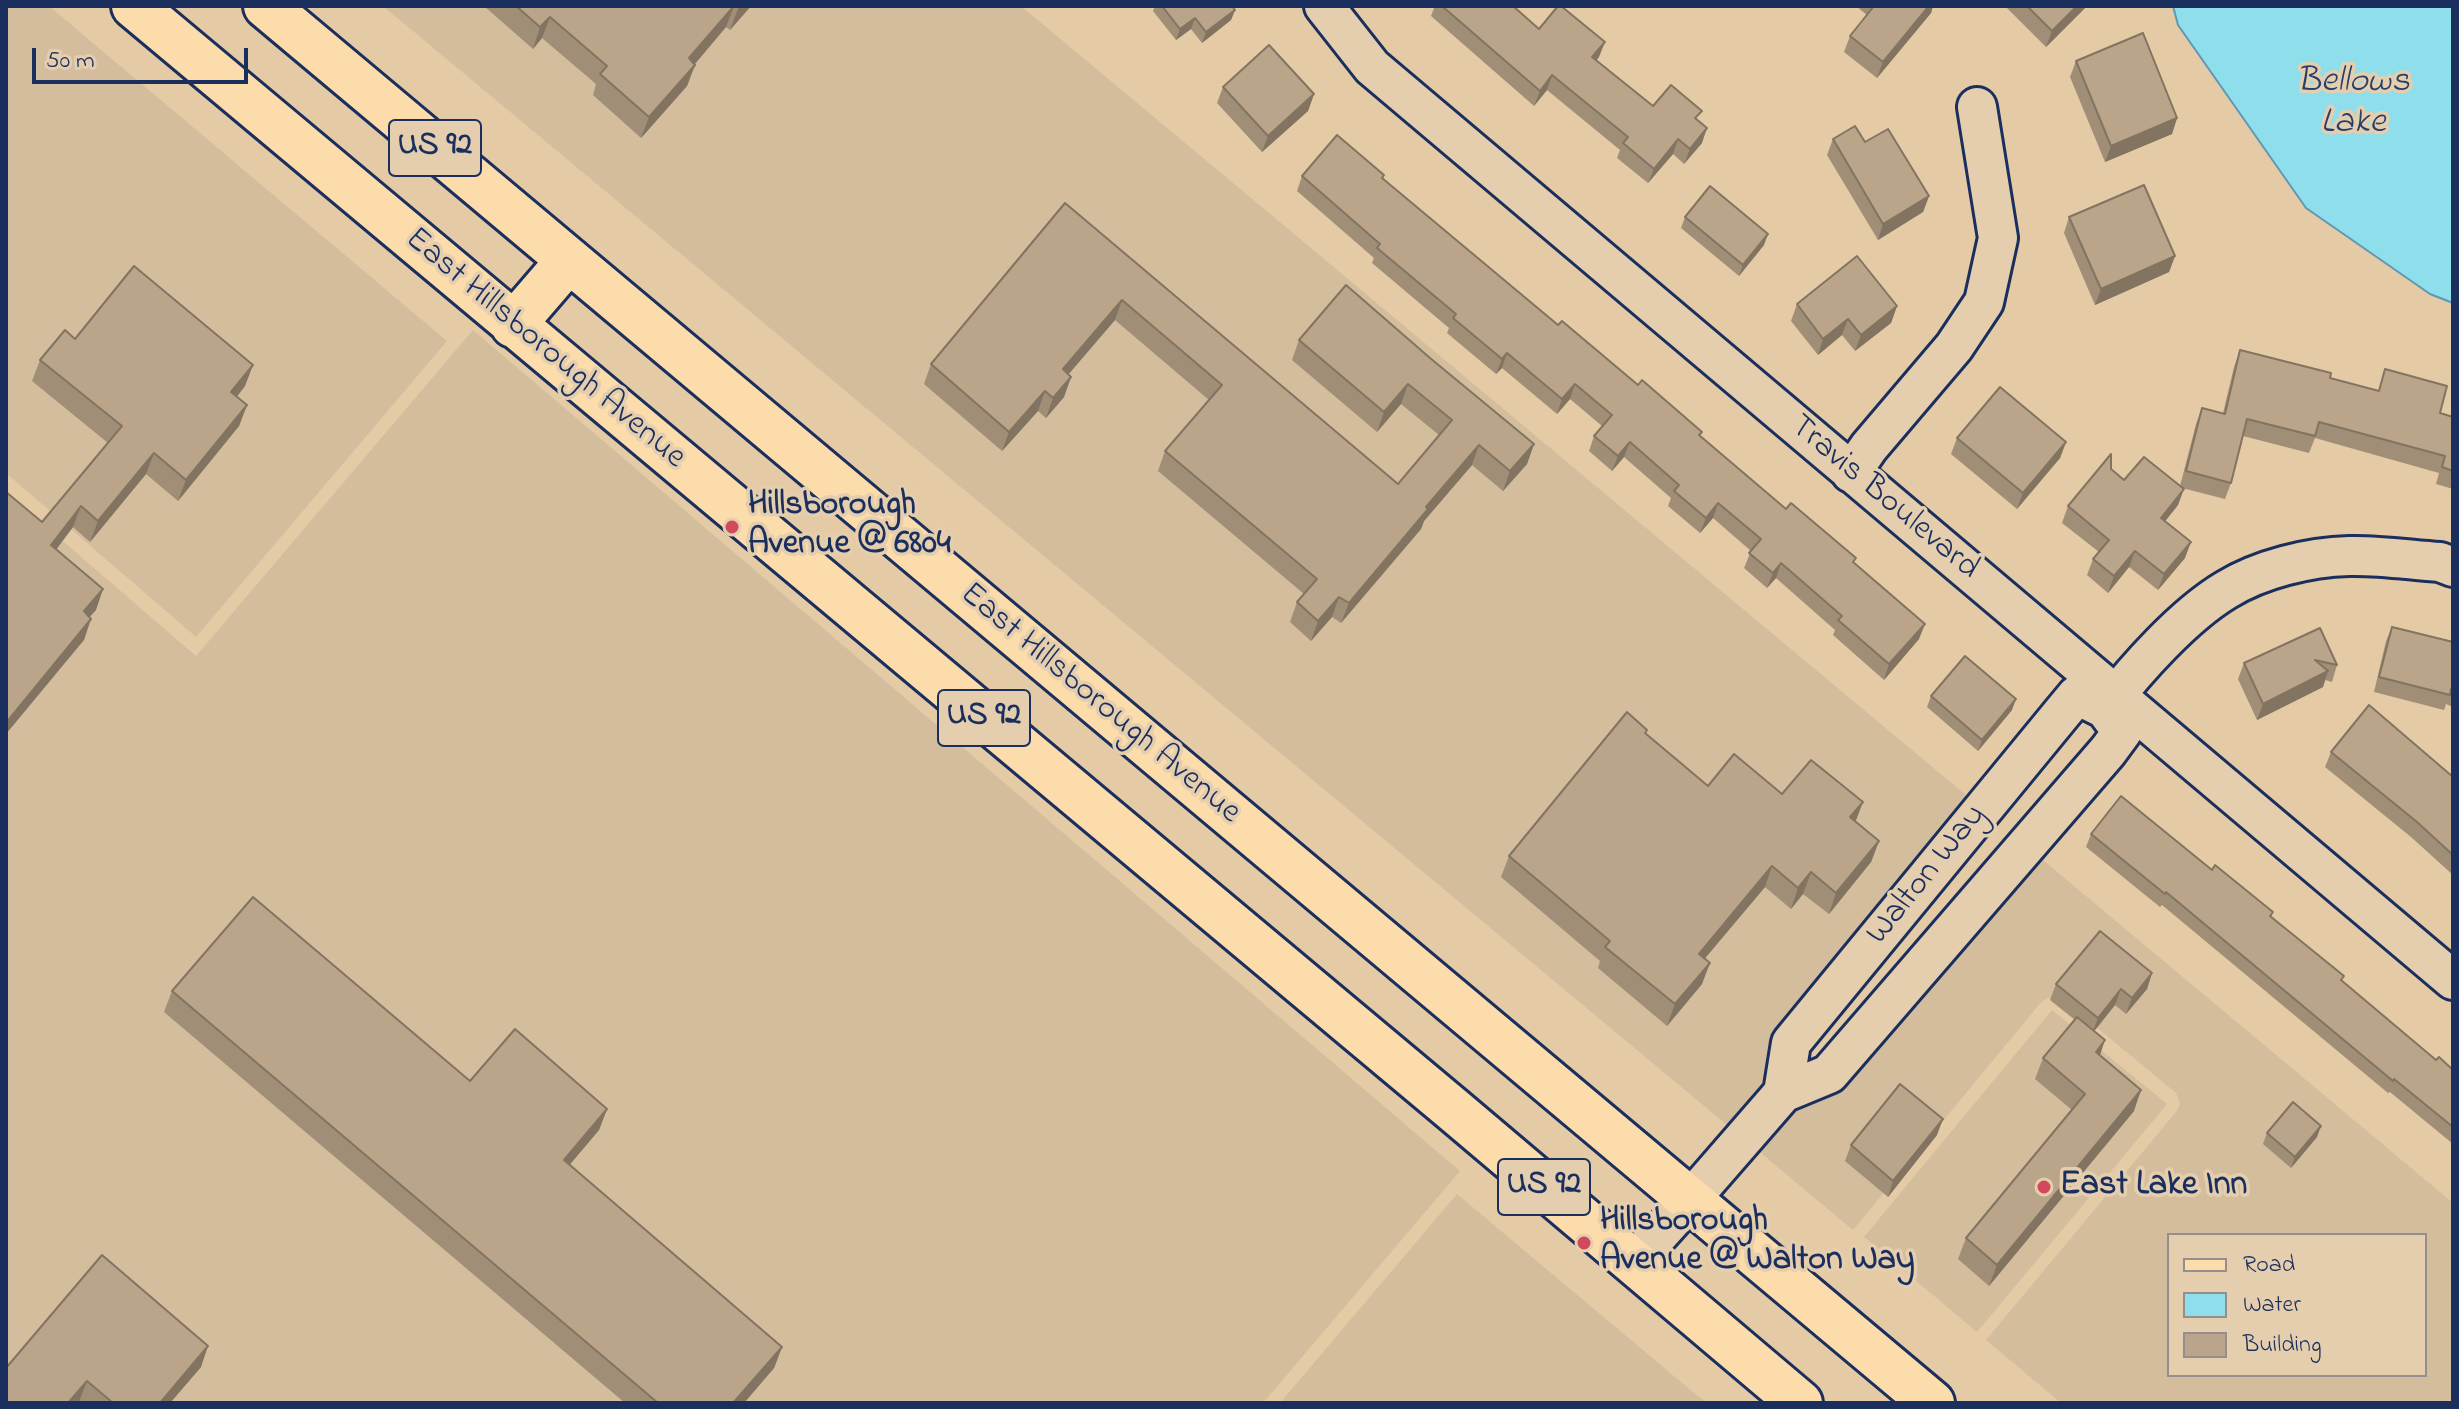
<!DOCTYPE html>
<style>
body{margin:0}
#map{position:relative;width:2459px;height:1409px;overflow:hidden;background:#e4cba6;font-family:"Indie Flower",sans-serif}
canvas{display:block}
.frame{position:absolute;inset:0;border:8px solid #1b2f5e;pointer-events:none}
.legend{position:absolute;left:2167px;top:1233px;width:260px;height:144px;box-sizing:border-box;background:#e5ceae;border:2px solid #948e8e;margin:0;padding:10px 14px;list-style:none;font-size:24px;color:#1b2f5e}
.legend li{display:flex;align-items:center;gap:16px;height:40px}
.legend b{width:40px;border:2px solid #948e8e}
.scale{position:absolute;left:32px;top:48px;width:216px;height:36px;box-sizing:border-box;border:4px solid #1b2f5e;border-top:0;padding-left:10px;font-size:24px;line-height:28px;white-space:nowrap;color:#1b2f5e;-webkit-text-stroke:6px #e5ceae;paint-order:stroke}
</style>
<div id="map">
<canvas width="2459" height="1409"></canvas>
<div class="frame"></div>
<ul class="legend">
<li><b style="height:10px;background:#fddcac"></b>Road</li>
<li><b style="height:22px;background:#8edeeb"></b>Water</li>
<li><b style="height:22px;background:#baa58a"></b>Building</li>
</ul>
<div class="scale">50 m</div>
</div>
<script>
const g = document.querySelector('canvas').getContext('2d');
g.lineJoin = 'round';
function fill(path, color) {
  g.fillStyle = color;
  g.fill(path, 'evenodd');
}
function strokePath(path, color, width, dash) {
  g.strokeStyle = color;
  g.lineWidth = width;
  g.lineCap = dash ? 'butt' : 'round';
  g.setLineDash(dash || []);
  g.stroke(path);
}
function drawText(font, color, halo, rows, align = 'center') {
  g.font = font + ' "Indie Flower",sans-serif';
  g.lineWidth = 7;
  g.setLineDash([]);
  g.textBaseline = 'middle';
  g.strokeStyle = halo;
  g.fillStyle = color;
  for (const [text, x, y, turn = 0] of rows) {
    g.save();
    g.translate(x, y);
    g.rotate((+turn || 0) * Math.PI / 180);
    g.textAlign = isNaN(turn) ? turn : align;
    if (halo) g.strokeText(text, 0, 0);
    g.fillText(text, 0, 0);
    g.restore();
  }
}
const built = new Path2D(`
 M 6,6 L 49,6 L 447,341 L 196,637 L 6,473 Z
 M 383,6 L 1021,6 L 1973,801 L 1769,1082 L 1764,1084 L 1766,1090 L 1732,1129 Z
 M 473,330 L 1460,1171 L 1263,1403 L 6,1403 L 6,492 L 196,656 Z
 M 2037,855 L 2453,1203 L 2453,1403 L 2061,1403 L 1986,1340 L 2176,1112 L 2180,1104 L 2176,1093 L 2061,998 L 2054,996 L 2042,1001 L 1853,1230 L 1755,1148 L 1788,1109 L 1795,1110 L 1797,1103 ZM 2169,1235 L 2425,1235 L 2425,1375 L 2169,1375 Z
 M 2052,1010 L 2167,1104 L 1977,1332 L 1864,1237 Z
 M 1457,1194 L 1706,1403 L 1280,1403 Z`);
const water = new Path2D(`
 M 2173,6 L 2453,6 L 2453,303 L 2430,294 L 2306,208 L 2178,25 Z`);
const minor = new Path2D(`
 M 1324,6 L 1372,67 L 2453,980
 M 1851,473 L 1869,447 L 1954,347 L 1984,302 L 1998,238 L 1977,107
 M 2105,709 C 2136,669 2183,616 2226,590 C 2260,569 2309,557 2349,556 C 2379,555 2410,560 2440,562 L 2453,567
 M 1633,1263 L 1690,1200 L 1783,1093 L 1829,1074 L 2108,751 L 2122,732 L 2105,709 L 2077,695 L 2062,713 L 1791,1043 L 1783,1093`);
const major = new Path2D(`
 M 134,6 L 1456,1112 L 1800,1403
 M 266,6 L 1932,1403
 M 513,325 L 569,260`);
const wall = new Path2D(`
 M 484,6 L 751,6 L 730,30 L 726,27 L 695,64 L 687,86 L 641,138 L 593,95 L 596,84 L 542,38 L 533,49 Z
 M 1155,6 L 1232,6 L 1235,10 L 1231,20 L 1202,43 L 1191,29 L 1176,40 L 1153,11 Z
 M 1432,6 L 1513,6 L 1539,29 L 1599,57 L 1596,61 L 1653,106 L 1698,121 L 1702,143 L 1684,164 L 1673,154 L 1648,183 L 1617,158 L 1620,150 L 1547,90 L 1534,106 L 1431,16 L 1434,8 Z
 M 1856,6 L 1933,6 L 1931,13 L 1877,78 L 1844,52 L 1850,36 L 1867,15 Z
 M 2005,6 L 2087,6 L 2046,47 Z
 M 2076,61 L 2177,118 L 2172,134 L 2105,162 L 2070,77 Z
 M 1223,87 L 1314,94 L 1308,111 L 1262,152 L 1217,103 Z
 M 1833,139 L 1865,142 L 1929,196 L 1923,212 L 1878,240 L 1827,155 Z
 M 1384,175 L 1383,178 L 1558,325 L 1700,437 L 1786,509 L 1854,563 L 1919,639 L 1884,680 L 1833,635 L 1835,630 L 1776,578 L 1767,588 L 1744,568 L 1751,551 L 1713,518 L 1700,533 L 1668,506 L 1671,498 L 1624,457 L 1612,471 L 1589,451 L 1594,436 L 1602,426 L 1570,399 L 1557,414 L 1502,368 L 1496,374 L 1447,333 L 1449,328 L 1372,263 L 1374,258 L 1297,191 L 1302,176 Z
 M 1065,203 L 1398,484 L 1439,435 L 1401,404 L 1377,432 L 1292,360 L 1299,340 L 1430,358 L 1534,444 L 1527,464 L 1503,491 L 1472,465 L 1424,521 L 1421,529 L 1341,623 L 1332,617 L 1311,641 L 1290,622 L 1297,602 L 1304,594 L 1158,471 L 1165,451 L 1209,400 L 1115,320 L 1068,374 L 1071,377 L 1064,397 L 1046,418 L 1038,411 L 1002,451 L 924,384 L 931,364 Z
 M 1685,217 L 1764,245 L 1739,276 L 1681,228 Z
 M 2069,217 L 2175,256 L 2169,272 L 2095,305 L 2064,233 Z
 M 1797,304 L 1897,306 L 1891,323 L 1855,351 L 1842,335 L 1818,355 L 1791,321 Z
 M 75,339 L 245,386 L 237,397 L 247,405 L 239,426 L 178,501 L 146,474 L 90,542 L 73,527 L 56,549 L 96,610 L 89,617 L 84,640 L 42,522 L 108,443 L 32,381 L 40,360 Z
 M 2240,350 L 2330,378 L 2378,391 L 2385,369 L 2440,413 L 2453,417 L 2453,489 L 2436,484 L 2439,473 L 2315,438 L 2309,453 L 2243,436 L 2231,483 L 2225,499 L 2182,488 L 2178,505 L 2165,521 L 2185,558 L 2158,590 L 2129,567 L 2108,593 L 2087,575 L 2093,559 L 2099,552 L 2062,523 L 2068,506 L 2124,480 L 2180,486 L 2196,424 L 2202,408 L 2223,413 L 2234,367 Z
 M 1957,438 L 2066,442 L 2060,458 L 2017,509 L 1951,454 Z
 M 2392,627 L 2453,642 L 2453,707 L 2446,704 L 2444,710 L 2374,692 L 2386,641 Z
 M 2320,628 L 2337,665 L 2332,682 L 2325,680 L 2323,687 L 2257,720 L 2238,679 L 2244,663 Z
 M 1931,696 L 2012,710 L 1978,751 L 1927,707 Z
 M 1646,734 L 1708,786 L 1782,794 L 1856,822 L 1879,841 L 1871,862 L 1829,914 L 1803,894 L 1791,909 L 1765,887 L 1704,959 L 1702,984 L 1667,1026 L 1598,968 L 1600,961 L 1501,877 L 1509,856 Z
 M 2331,752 L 2453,777 L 2453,875 L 2411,837 L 2325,767 Z
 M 2091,834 L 2212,870 L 2273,912 L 2271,917 L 2342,981 L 2436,1060 L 2453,1070 L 2453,1144 L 2390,1092 L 2388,1093 L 2162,905 L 2160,907 L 2086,847 Z
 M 2152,973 L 2147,989 L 2126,1014 L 2115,1005 L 2094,1031 L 2100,1055 L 2134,1111 L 1989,1286 L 1958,1259 L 1966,1238 L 2072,1110 L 2035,1079 L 2043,1058 L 2075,1020 L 2050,1000 L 2056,984 Z
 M 172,991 L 470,1081 L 607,1109 L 599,1130 L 569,1165 L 782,1347 L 774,1368 L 744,1403 L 625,1403 L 164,1012 Z
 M 2267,1133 L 2317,1137 L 2291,1168 L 2263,1144 Z
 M 1937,1135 L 1888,1197 L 1845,1161 L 1851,1145 Z
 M 201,1367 L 170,1403 L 80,1403 L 6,1368 Z`);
const shadedWall = new Path2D(`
 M 734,6 L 726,27 L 682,79 L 689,58 Z
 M 740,6 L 751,6 L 730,30 L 738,9 Z
 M 1929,6 L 1933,6 L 1931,13 L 1877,78 L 1883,62 Z
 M 2077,6 L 2087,6 L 2046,47 L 2052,31 Z
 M 1235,10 L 1231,20 L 1202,43 L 1206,32 Z
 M 550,17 L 542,38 L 533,49 L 540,27 Z
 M 1195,18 L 1191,29 L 1176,40 L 1180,29 Z
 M 1605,42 L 1599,57 L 1587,72 L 1592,57 Z
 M 695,65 L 687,86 L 641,138 L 649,117 Z
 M 1552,75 L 1547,90 L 1534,106 L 1540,91 Z
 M 1314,94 L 1308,111 L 1262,152 L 1268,136 Z
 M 2177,118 L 2172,134 L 2105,162 L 2111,146 Z
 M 1707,128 L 1702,143 L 1684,164 L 1690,149 Z
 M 1678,139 L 1673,154 L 1648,183 L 1654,169 Z
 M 1929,196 L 1923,212 L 1878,240 L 1883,224 Z
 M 1768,234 L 1764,245 L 1739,276 L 1743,265 Z
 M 2175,256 L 2169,272 L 2095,305 L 2101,289 Z
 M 1122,300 L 1115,320 L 1056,389 L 1063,369 Z
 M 1897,306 L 1891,323 L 1855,351 L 1861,335 Z
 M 1848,319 L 1842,335 L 1818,355 L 1823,339 Z
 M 1507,353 L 1502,368 L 1496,374 L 1502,359 Z
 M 253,365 L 245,386 L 223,413 L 231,392 Z
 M 1071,377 L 1064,397 L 1046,418 L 1053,398 Z
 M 1408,384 L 1401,404 L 1377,432 L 1384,412 Z
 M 1575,384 L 1570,399 L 1557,414 L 1562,399 Z
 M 1045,391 L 1038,411 L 1002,451 L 1009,432 Z
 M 247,405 L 239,426 L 178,501 L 186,480 Z
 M 1630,442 L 1624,457 L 1612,471 L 1618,456 Z
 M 2066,442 L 2060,458 L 2017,509 L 2023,493 Z
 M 1534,444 L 1527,464 L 1503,491 L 1510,471 Z
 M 1479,445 L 1472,465 L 1424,521 L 1421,529 L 1341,623 L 1349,603 L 1426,507 Z
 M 154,453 L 146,474 L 90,542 L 98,521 Z
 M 2184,489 L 2178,505 L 2155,534 L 2161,518 Z
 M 1718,503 L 1713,518 L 1700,533 L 1706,518 Z
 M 81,506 L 73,527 L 44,566 L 51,545 Z
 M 2191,542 L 2185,558 L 2158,590 L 2164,574 Z
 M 2135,551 L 2129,567 L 2108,593 L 2114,576 Z
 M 1781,563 L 1776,578 L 1767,588 L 1773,573 Z
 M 103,589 L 96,610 L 76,632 L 84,611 Z
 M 1339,597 L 1332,617 L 1311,641 L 1318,621 Z
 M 91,619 L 84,640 L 6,734 L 6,723 Z
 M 1925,624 L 1919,639 L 1884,680 L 1889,664 Z
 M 2328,671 L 2323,687 L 2257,720 L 2263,704 Z
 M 2016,699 L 2012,710 L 1978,751 L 1982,740 Z
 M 1863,802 L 1855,823 L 1850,817 Z
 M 1879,841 L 1871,862 L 1829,914 L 1836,893 Z
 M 1772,866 L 1765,887 L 1691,975 L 1699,954 Z
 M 1811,872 L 1803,894 L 1791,909 L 1798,888 Z
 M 1710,963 L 1702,984 L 1667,1026 L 1675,1004 Z
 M 2152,973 L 2147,989 L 2126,1014 L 2132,998 Z
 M 2121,989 L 2115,1005 L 2092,1034 L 2098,1018 Z
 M 2105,1040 L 2098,1061 L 2096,1052 Z
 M 2141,1090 L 2134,1111 L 1989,1286 L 1997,1265 Z
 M 607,1109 L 599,1130 L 556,1181 L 564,1160 Z
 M 1943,1119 L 1937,1135 L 1888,1197 L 1893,1181 Z
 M 2321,1126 L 2317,1137 L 2291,1168 L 2295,1157 Z
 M 208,1346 L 201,1367 L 170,1403 L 160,1403 Z
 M 782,1347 L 774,1368 L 744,1403 L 733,1403 Z
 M 87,1381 L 79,1402 L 68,1403 Z`);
const building = new Path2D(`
 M 516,6 L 734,6 L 689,58 L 695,65 L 649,117 L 600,74 L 607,66 L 550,17 L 540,27 Z
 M 1162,6 L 1232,6 L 1235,10 L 1206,32 L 1195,18 L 1180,29 Z
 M 1442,6 L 1513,6 L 1539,29 L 1558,6 L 1561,6 L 1605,42 L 1592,57 L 1653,106 L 1671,85 L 1702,111 L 1695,118 L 1707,128 L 1690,149 L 1678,139 L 1654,169 L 1623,143 L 1628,137 L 1552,75 L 1540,91 Z
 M 1874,6 L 1929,6 L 1883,62 L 1850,36 Z
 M 2027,6 L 2077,6 L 2052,31 Z
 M 2143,33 L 2177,118 L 2111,146 L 2076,61 Z
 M 1269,45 L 1314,94 L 1268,136 L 1223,87 Z
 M 1855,126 L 1865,142 L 1888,129 L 1929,196 L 1883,224 L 1833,139 Z
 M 1337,135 L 1384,175 L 1382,178 L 1558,325 L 1562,321 L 1638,385 L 1642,380 L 1702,432 L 1699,435 L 1786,509 L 1791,503 L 1856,558 L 1853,562 L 1925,624 L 1889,664 L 1838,620 L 1842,616 L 1781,563 L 1773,573 L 1749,553 L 1761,539 L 1718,503 L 1706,518 L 1674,491 L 1679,485 L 1630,442 L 1618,456 L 1594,436 L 1612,415 L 1575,384 L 1562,399 L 1507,353 L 1502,359 L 1453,318 L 1456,314 L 1377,248 L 1380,244 L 1302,176 Z
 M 2144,185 L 2175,256 L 2101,289 L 2069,217 Z
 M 1710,186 L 1768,234 L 1743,265 L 1685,217 Z
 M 1065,203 L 1398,484 L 1452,420 L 1408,384 L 1384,412 L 1299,340 L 1346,285 L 1430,358 L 1534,444 L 1510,471 L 1479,445 L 1426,507 L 1428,509 L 1349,603 L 1339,597 L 1318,621 L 1297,602 L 1317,579 L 1165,451 L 1222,385 L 1122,300 L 1063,369 L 1071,377 L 1053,398 L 1045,391 L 1009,432 L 931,364 Z
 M 1857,256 L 1897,306 L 1861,335 L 1848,319 L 1823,339 L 1797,304 Z
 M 134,266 L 253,365 L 231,392 L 247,405 L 186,480 L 154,453 L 98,521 L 81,506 L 51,545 L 103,589 L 84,611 L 91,619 L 6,723 L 6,492 L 42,522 L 122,426 L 40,360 L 65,330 L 75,339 Z
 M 2240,350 L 2331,373 L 2330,378 L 2379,391 L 2385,369 L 2447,386 L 2440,413 L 2453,417 L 2453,471 L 2442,467 L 2445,456 L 2319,422 L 2315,436 L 2247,419 L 2231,483 L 2186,471 L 2202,408 L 2225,414 Z
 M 2000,387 L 2066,442 L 2023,493 L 1957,438 Z
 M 2111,454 L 2111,469 L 2124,480 L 2144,457 L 2184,489 L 2161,518 L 2191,542 L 2164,574 L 2135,551 L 2114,576 L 2093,559 L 2109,540 L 2068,506 Z
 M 2392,627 L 2453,642 L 2453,690 L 2451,689 L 2450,695 L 2379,677 Z
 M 2320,628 L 2337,665 L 2315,660 L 2328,671 L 2263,704 L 2244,663 Z
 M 1965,656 L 2016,699 L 1982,740 L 1931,696 Z
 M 2369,705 L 2453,777 L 2453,855 L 2417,822 L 2331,752 Z
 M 1627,712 L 1647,730 L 1645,733 L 1708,786 L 1734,754 L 1782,794 L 1811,760 L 1863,802 L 1850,817 L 1879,841 L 1836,893 L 1811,872 L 1798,888 L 1772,866 L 1699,954 L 1710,963 L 1675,1004 L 1605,947 L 1610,941 L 1509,856 Z
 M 2121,796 L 2212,870 L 2215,865 L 2273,912 L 2270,916 L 2344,976 L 2341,980 L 2436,1060 L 2439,1057 L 2453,1070 L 2453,1127 L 2394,1079 L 2393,1081 L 2166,892 L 2165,894 L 2091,834 Z
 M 253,897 L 470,1081 L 515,1029 L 607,1109 L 564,1160 L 782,1347 L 733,1403 L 658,1403 L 172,991 Z
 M 2100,931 L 2152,973 L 2132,998 L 2121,989 L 2098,1018 L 2056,984 Z
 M 2077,1017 L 2105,1040 L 2096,1052 L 2141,1090 L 1997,1265 L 1966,1238 L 2085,1094 L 2043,1058 Z
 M 1900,1084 L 1943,1119 L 1893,1181 L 1851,1145 Z
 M 2293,1102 L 2321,1126 L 2295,1157 L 2267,1133 Z
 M 102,1255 L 208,1346 L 160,1403 L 113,1403 L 87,1381 L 68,1403 L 6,1403 L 6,1368 Z`);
const markers = [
 [732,527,8,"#d1495b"],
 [2044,1187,8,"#d1495b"],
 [1584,1243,8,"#d1495b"]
];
const shields = [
 [435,148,92],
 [984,718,92],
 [1544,1187,92]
];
const shieldNames = [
 ["US 92",435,148],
 ["US 92",984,718],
 ["US 92",1544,1187]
];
const streetNames = [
 ["East Hillsborough Avenue",544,350,40],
 ["Travis Boulevard",1883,499,40],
 ["East Hillsborough Avenue",1099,705,40],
 ["Walton Way",1928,876,-51]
];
const poiNames = [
 ["Hillsborough",748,507],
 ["Avenue @ 6804",748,546],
 ["East Lake Inn",2060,1187],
 ["Hillsborough",1600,1223],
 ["Avenue @ Walton Way",1600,1262]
];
const waterNames = [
 ["Bellows",2353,84],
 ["Lake",2353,125]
];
fill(built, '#d3bd9d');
fill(water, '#8edeeb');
strokePath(water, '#6098b3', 2);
strokePath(minor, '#1b2f5e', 44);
strokePath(major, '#1b2f5e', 50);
strokePath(minor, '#e5ceae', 38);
strokePath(major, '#fddcac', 44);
fill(wall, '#a08e77');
fill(shadedWall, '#827461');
fill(building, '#baa58a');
strokePath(building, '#827461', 2);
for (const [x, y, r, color] of markers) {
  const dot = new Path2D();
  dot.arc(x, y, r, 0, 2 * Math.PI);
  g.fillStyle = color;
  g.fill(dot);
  strokePath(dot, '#e5ceae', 3);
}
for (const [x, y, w] of shields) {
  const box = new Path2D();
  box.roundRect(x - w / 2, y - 28, w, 56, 6);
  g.fillStyle = '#e5ceae';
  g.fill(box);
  strokePath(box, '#1b2f5e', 2);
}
drawText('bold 32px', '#1b2f5e', null, shieldNames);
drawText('34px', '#1b2f5e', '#e5ceae', streetNames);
drawText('bold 34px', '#1b2f5e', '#e5ceae', poiNames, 'left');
drawText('italic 36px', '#26406c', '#e5ceae', waterNames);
</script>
